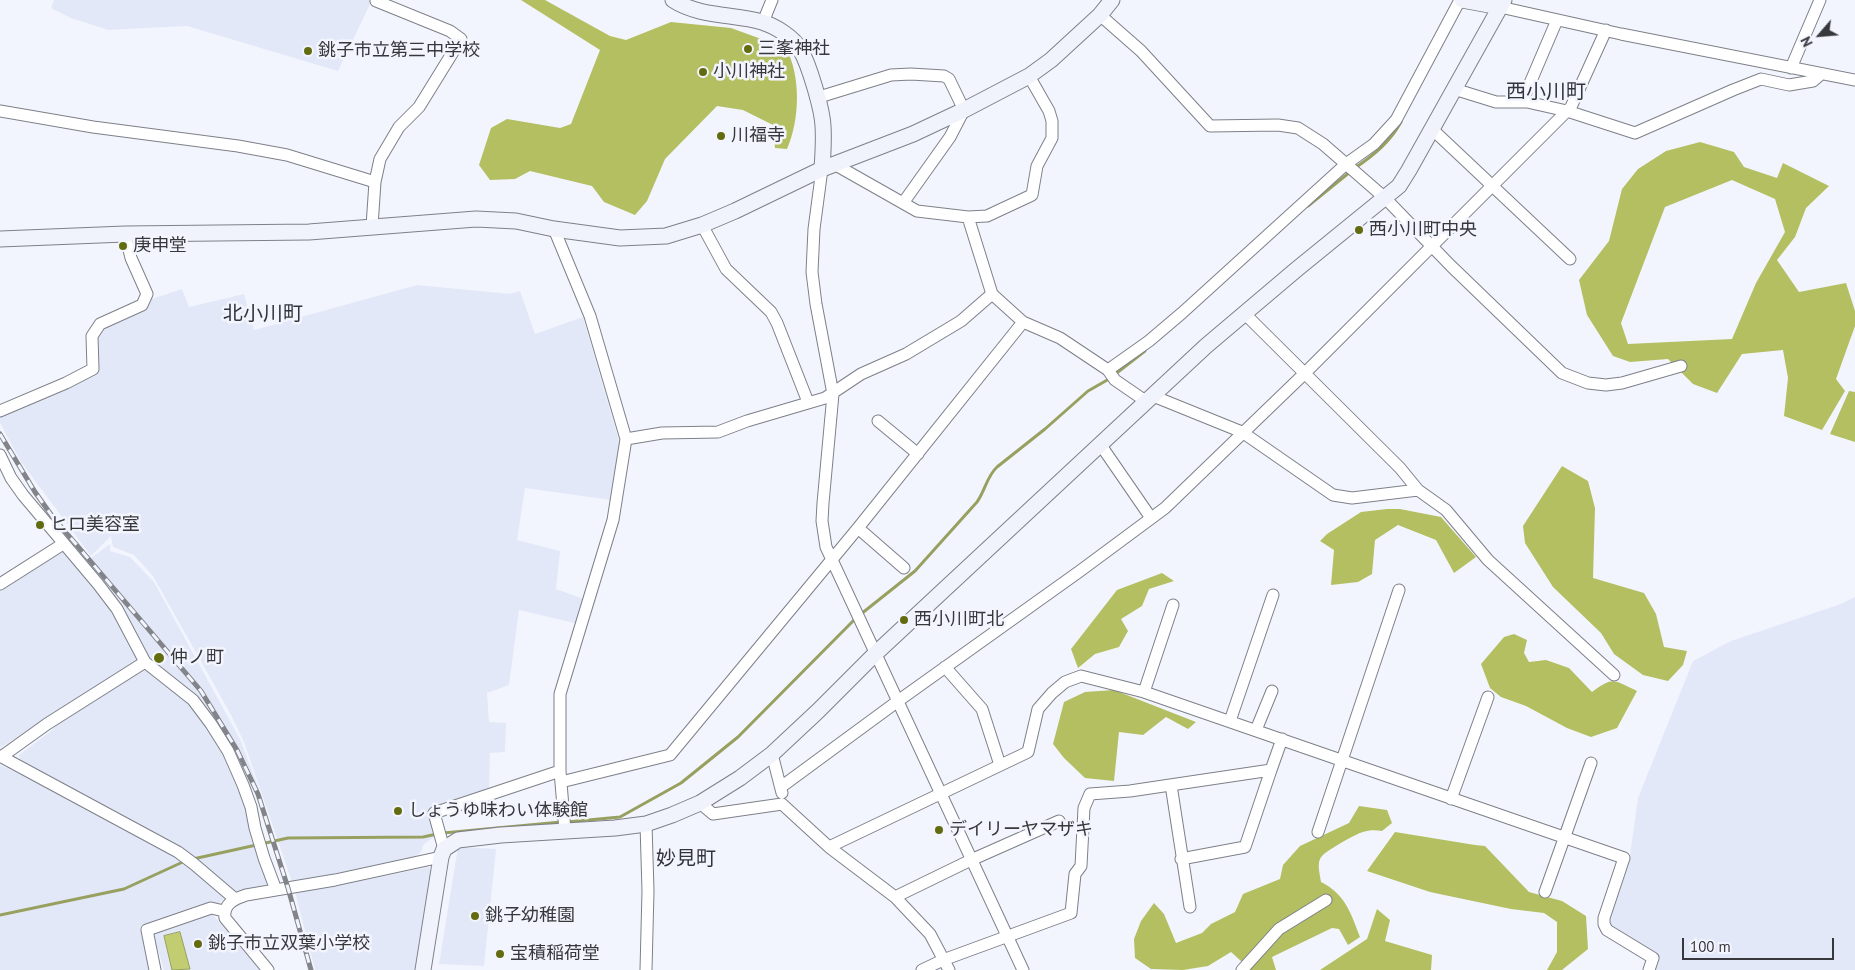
<!DOCTYPE html>
<meta charset="utf-8">
<style>
body{margin:0}
#map{position:relative;width:1855px;height:970px;overflow:hidden;background:#f3f5fe;font-family:"PT Sans",sans-serif}
canvas{display:block}
.north{position:absolute;left:1795px;top:10px;width:50px;height:50px;-webkit-text-stroke:4px #f3f5fe;paint-order:stroke;rotate:243deg;font-size:14px;font-weight:700;line-height:20px;text-align:center;color:#37383b}
.north::after{content:'';display:block;margin:auto;width:18px;height:22px;background:#37383b;clip-path:polygon(50% 0,100% 100%,50% 72%,0 100%)}
.scale{position:absolute;left:1682px;top:938px;width:152px;height:22px;box-sizing:border-box;border:2px solid #37383b;border-top:0;padding-left:6px;font-size:15px;line-height:18px;white-space:nowrap;color:#37383b;-webkit-text-stroke:4px #f3f5fe;paint-order:stroke}
</style>
<div id="map">
<canvas width="1855" height="970"></canvas>
<div class="north">N</div>
<div class="scale">100 m</div>
</div>
<script>
const g = document.querySelector('canvas').getContext('2d');
g.lineJoin = 'round';
function fill(path, color) {
  g.fillStyle = color;
  g.fill(path, 'evenodd');
}
function strokePath(path, color, width, dash) {
  g.strokeStyle = color;
  g.lineWidth = width;
  g.lineCap = dash ? 'butt' : 'round';
  g.setLineDash(dash || []);
  g.stroke(path);
}
function drawText(font, color, halo, rows, align = 'center') {
  g.font = font + ' "PT Sans","Noto Sans JP",sans-serif';
  g.lineWidth = 5;
  g.setLineDash([]);
  g.textBaseline = 'middle';
  g.strokeStyle = halo;
  g.fillStyle = color;
  for (const [text, x, y, turn = 0] of rows) {
    g.save();
    g.translate(x, y);
    g.rotate((+turn || 0) * Math.PI / 180);
    g.textAlign = isNaN(turn) ? turn : align;
    if (halo) g.strokeText(text, 0, 0);
    g.fillText(text, 0, 0);
    g.restore();
  }
}
const built = new Path2D(`
 M 54,0 L 372,0 L 338,71 L 187,26 L 108,30 L 71,18 L 51,8 Z
 M 417,285 L 510,294 L 520,291 L 535,334 L 583,317 L 619,441 L 620,452 L 611,500 L 525,488 L 517,540 L 560,551 L 556,589 L 587,600 L 579,624 L 519,610 L 509,685 L 487,693 L 489,722 L 506,723 L 505,752 L 490,753 L 489,790 L 430,810 L 434,837 L 424,844 L 421,852 L 414,858 L 292,882 L 244,742 L 230,713 L 153,576 L 134,555 L 113,547 L 111,536 L 91,556 L 21,462 L 0,423 L 0,417 L 94,376 L 97,338 L 105,326 L 149,300 L 182,289 L 189,307 L 244,294 L 254,330 Z
 M 110,544 L 110,551 L 130,557 L 154,582 L 240,739 L 259,789 L 253,792 L 232,750 L 150,661 L 126,621 L 126,613 L 87,561 Z
 M 61,553 L 66,553 L 113,611 L 138,658 L 137,662 L 0,748 L 0,590 Z
 M 1855,597 L 1855,970 L 1654,970 L 1658,956 L 1615,932 L 1608,922 L 1630,855 L 1638,798 L 1693,661 L 1731,641 L 1841,604 Z
 M 143,669 L 147,670 L 185,700 L 204,722 L 219,747 L 235,779 L 249,816 L 249,829 L 270,883 L 267,887 L 238,894 L 182,848 L 163,837 L 20,762 L 19,755 L 51,731 L 64,718 Z
 M 0,765 L 63,795 L 175,856 L 222,893 L 224,899 L 216,905 L 144,927 L 151,970 L 0,970 Z
 M 458,847 L 496,849 L 484,966 L 439,964 Z
 M 429,867 L 433,877 L 417,970 L 315,970 L 295,892 L 335,886 Z
 M 211,913 L 248,954 L 261,970 L 164,970 L 153,934 L 155,931 Z`);
const forest = new Path2D(`
 M 521,0 L 545,0 L 610,36 L 626,40 L 671,22 L 731,28 L 786,48 C 801,76 800,120 787,149 L 775,148 L 773,125 L 743,110 L 717,106 L 665,159 L 647,201 L 635,215 L 604,202 L 592,186 L 530,171 L 515,179 L 490,180 L 479,165 L 491,128 L 507,119 L 560,128 L 571,124 L 600,50 Z
 M 1700,142 L 1734,152 L 1744,167 L 1777,178 L 1783,163 L 1829,186 L 1806,208 L 1795,237 L 1777,260 L 1799,292 L 1846,283 L 1855,311 L 1855,326 L 1836,379 L 1845,391 L 1822,430 L 1784,416 L 1788,378 L 1783,350 L 1742,354 L 1717,393 L 1693,384 L 1668,359 L 1630,362 L 1613,356 L 1587,315 L 1579,280 L 1609,241 L 1622,189 L 1638,169 L 1666,151 ZM 1732,180 L 1775,199 L 1785,232 L 1756,283 L 1732,339 L 1628,344 L 1621,323 L 1665,207 Z
 M 1849,391 L 1855,392 L 1855,442 L 1830,434 Z
 M 1562,466 L 1588,481 L 1595,508 L 1593,578 L 1644,593 L 1656,614 L 1664,647 L 1687,651 L 1683,665 L 1668,681 L 1643,675 L 1614,654 L 1601,633 L 1553,587 L 1525,543 L 1523,526 Z
 M 1387,509 L 1400,509 L 1441,517 L 1476,557 L 1454,573 L 1436,540 L 1398,525 L 1375,540 L 1372,574 L 1358,582 L 1331,585 L 1334,550 L 1320,541 L 1327,534 L 1361,512 Z
 M 1162,573 L 1174,581 L 1149,589 L 1142,606 L 1121,619 L 1128,631 L 1119,647 L 1095,654 L 1078,668 L 1071,649 L 1117,590 Z
 M 1514,634 L 1527,640 L 1524,653 L 1529,662 L 1546,660 L 1569,668 L 1592,692 C 1614,676 1613,680 1637,691 L 1617,728 L 1591,737 L 1567,728 L 1526,706 L 1501,697 L 1490,688 L 1481,664 L 1504,637 Z
 M 1114,690 L 1196,722 L 1188,729 L 1166,717 L 1143,735 L 1119,732 L 1114,781 L 1085,778 L 1064,758 L 1053,744 L 1064,702 L 1085,692 Z
 M 1359,806 L 1387,810 L 1392,823 L 1382,831 C 1376,830 1369,830 1363,832 C 1357,833 1326,851 1322,856 C 1316,862 1320,874 1321,882 C 1345,894 1351,913 1360,937 L 1348,945 L 1339,929 L 1332,928 L 1272,957 L 1276,970 L 1251,970 L 1231,952 L 1208,966 L 1183,970 L 1151,969 L 1135,958 L 1134,939 L 1141,921 L 1154,903 L 1164,914 L 1176,943 L 1202,933 L 1211,924 L 1235,912 L 1243,894 L 1280,879 L 1283,865 L 1300,846 L 1349,823 Z
 M 1395,832 L 1475,845 L 1485,846 L 1529,892 L 1562,901 L 1586,916 L 1588,949 L 1562,970 L 1547,970 L 1557,952 L 1557,922 L 1544,913 L 1511,909 L 1430,892 L 1367,871 Z
 M 1377,909 L 1390,920 L 1385,941 L 1432,955 L 1431,970 L 1320,970 L 1367,939 Z`);
const water = new Path2D(`
 M 180,932 L 190,969 L 172,970 L 164,936 Z`);
const stream = new Path2D(`
 M 1355,168 C 1374,155 1390,142 1401,122
 M 1308,206 L 1350,172
 M 861,614 L 915,571 L 977,502 C 985,491 987,476 997,467 L 1045,429 L 1088,391 L 1109,379 L 1145,351
 M 567,822 L 620,817 L 681,783 L 738,737 L 856,618
 M 443,833 L 561,822
 M 193,859 L 288,838 L 423,837 L 437,834
 M 0,915 L 124,889 L 185,861`);
const street = new Path2D(`
 M 1500,7 L 1621,34 L 1855,80
 M 1100,15 L 1141,51 L 1210,126 L 1278,125 L 1298,128 L 1323,144 L 1385,198 L 1451,266 L 1562,373 L 1588,383 L 1606,385 L 1622,383 L 1681,366
 M 763,22 L 772,0
 M 1791,68 L 1820,0
 M 1454,89 L 1496,102 L 1527,102 L 1567,111 L 1635,133 L 1733,90 L 1761,79 L 1789,85 L 1813,81 L 1821,74
 M 816,98 L 891,75 L 911,74 L 944,76 L 949,79 L 964,110 L 950,137 L 903,203
 M 1522,102 L 1557,20
 M 0,111 L 93,127 L 238,146 L 287,155 L 375,182
 M 1432,129 L 1570,259
 M 834,164 L 917,211 L 968,217 L 992,294 L 1023,322 L 1060,338 L 1108,370 L 1115,380 L 1147,402
 M 822,169 L 814,229 L 812,272 L 816,304 L 833,394 L 823,503 L 822,521 L 826,547 L 1023,970
 M 968,217 L 987,216 L 1032,195 L 1037,166 L 1052,138 L 1052,121 L 1049,111 L 1029,76
 M 702,225 L 726,269 L 771,312 L 777,323 L 808,402
 M 372,226 L 375,182 L 380,159 L 399,127 L 419,107 L 461,39 L 450,31 L 376,1
 M 554,229 L 590,316 L 626,439 L 613,520 L 560,694 L 560,771 L 565,831
 M 1244,313 L 1400,468 L 1418,490 L 1446,510 L 1488,560 L 1614,675
 M 1108,370 L 1149,341 L 1182,313 L 1346,164 L 1374,144 L 1396,120 L 1460,0
 M 1153,396 L 1242,432 L 1333,495 L 1352,498 L 1418,490
 M 0,411 L 66,383 L 93,369 L 92,336 L 100,324 L 142,305 L 147,294 L 131,258 L 125,234
 M 878,421 L 918,454
 M 626,439 L 662,433 L 718,432 L 747,421 L 825,398 L 861,374 L 906,354 L 961,321 L 992,294
 M 1100,444 L 1151,518
 M 0,455 L 11,478 L 23,495 L 98,584 L 117,609 L 145,662 L 193,700 L 211,724 L 228,751 L 243,785 L 251,807 L 255,828 L 264,858 L 276,890
 M 858,528 L 904,568
 M 0,584 L 63,544
 M 945,667 L 982,709 L 1000,765
 M 1144,692 L 1173,605
 M 1230,721 L 1273,595
 M 1256,730 L 1272,691
 M 772,754 L 782,793
 M 0,756 L 178,852 L 194,864 L 235,899
 M 1,757 L 47,724 L 145,662
 M 561,782 L 670,755 L 858,528 L 1023,322
 M 1171,785 L 1190,907
 M 781,787 L 898,701 L 1080,571 L 1165,508 L 1304,374 L 1571,107 L 1606,30
 M 1451,799 L 1488,697
 M 700,803 L 713,814 L 782,804 L 829,847 L 895,897 L 930,934 L 949,970
 M 646,824 L 648,891 L 646,970
 M 1318,832 L 1399,590
 M 829,847 L 1028,752 L 1038,709 L 1052,693 L 1065,682 L 1081,676 L 1144,692 L 1624,858 L 1604,918 L 1604,924 L 1607,930 L 1653,958 L 1649,970
 M 444,849 L 434,813 L 560,771
 M 1181,859 L 1245,847 L 1271,770
 M 1545,892 L 1591,763
 M 895,897 L 971,860 L 1059,821
 M 155,970 L 147,930 L 211,908 L 224,911
 M 268,970 L 225,918 C 223,904 234,899 246,895 L 335,880 L 441,857
 M 922,970 L 943,960 L 1071,913 L 1075,874 L 1081,866 L 1084,808 L 1090,794 L 1130,791 L 1271,770 L 1282,739
 M 1242,970 L 1279,929 L 1326,900`);
const secondary = new Path2D(`
 M 673,0 C 699,17 734,14 762,22 C 775,26 793,37 800,49 C 809,64 822,108 823,126 C 824,140 823,154 822,169
 M 1462,0 L 1500,7
 M 0,239 L 125,234 L 309,232 L 476,219 L 516,221 L 554,229 L 620,238 L 666,236 L 702,225 L 735,211 L 822,169 L 913,134 L 964,110 L 1029,76 L 1051,60 L 1100,15 L 1112,0
 M 423,970 L 441,857 L 444,849 L 458,840 L 501,835 L 615,828 L 646,824 L 672,815 L 700,803 L 740,778 L 772,754 L 818,711 L 875,654 L 1206,346 L 1297,269 L 1399,186 L 1409,170 L 1504,0`);
const rail = new Path2D(`
 M 0,434 L 35,492 L 52,516 L 201,691 L 237,750 L 258,794 L 288,888 L 311,970`);
const markers = [
 [748,49,5,"#636b0f"],
 [308,51,5,"#636b0f"],
 [703,72,5,"#636b0f"],
 [721,136,5,"#636b0f"],
 [1359,230,5,"#636b0f"],
 [123,246,5,"#636b0f"],
 [40,525,5,"#636b0f"],
 [904,620,5,"#636b0f"],
 [159,658,6,"#636b0f"],
 [398,811,5,"#636b0f"],
 [939,830,5,"#636b0f"],
 [475,916,5,"#636b0f"],
 [198,944,5,"#636b0f"],
 [500,954,5,"#636b0f"]
];
const poiNames = [
 ["三峯神社",758,49],
 ["銚子市立第三中学校",318,51],
 ["小川神社",713,72],
 ["川福寺",731,136],
 ["西小川町中央",1369,230],
 ["庚申堂",133,246],
 ["ヒロ美容室",50,525],
 ["西小川町北",914,620],
 ["仲ノ町",170,658],
 ["しょうゆ味わい体験館",408,811],
 ["デイリーヤマザキ",949,830],
 ["銚子幼稚園",485,916],
 ["銚子市立双葉小学校",208,944],
 ["宝積稲荷堂",510,954]
];
const quarterNames = [
 ["西小川町",1546,92],
 ["北小川町",263,314],
 ["妙見町",686,859]
];
fill(built, '#e3e8f8');
fill(forest, '#b3bf61');
fill(water, '#c1cd70');
strokePath(water, '#98a060', 1);
strokePath(stream, '#98a060', 3);
strokePath(street, '#7d8088', 13);
strokePath(secondary, '#7d8088', 17);
strokePath(street, '#fff', 11);
strokePath(secondary, '#f0f3fc', 15);
strokePath(rail, '#828489', 5);
strokePath(rail, '#f3f5fe', 3, [9]);
for (const [x, y, r, color] of markers) {
  const dot = new Path2D();
  dot.arc(x, y, r, 0, 2 * Math.PI);
  g.fillStyle = color;
  g.fill(dot);
  strokePath(dot, '#f3f5fe', 2);
}
drawText('18px', '#37383b', '#f3f5fe', poiNames, 'left');
drawText('20px', '#32343b', '#f3f5fe', quarterNames);
</script>
